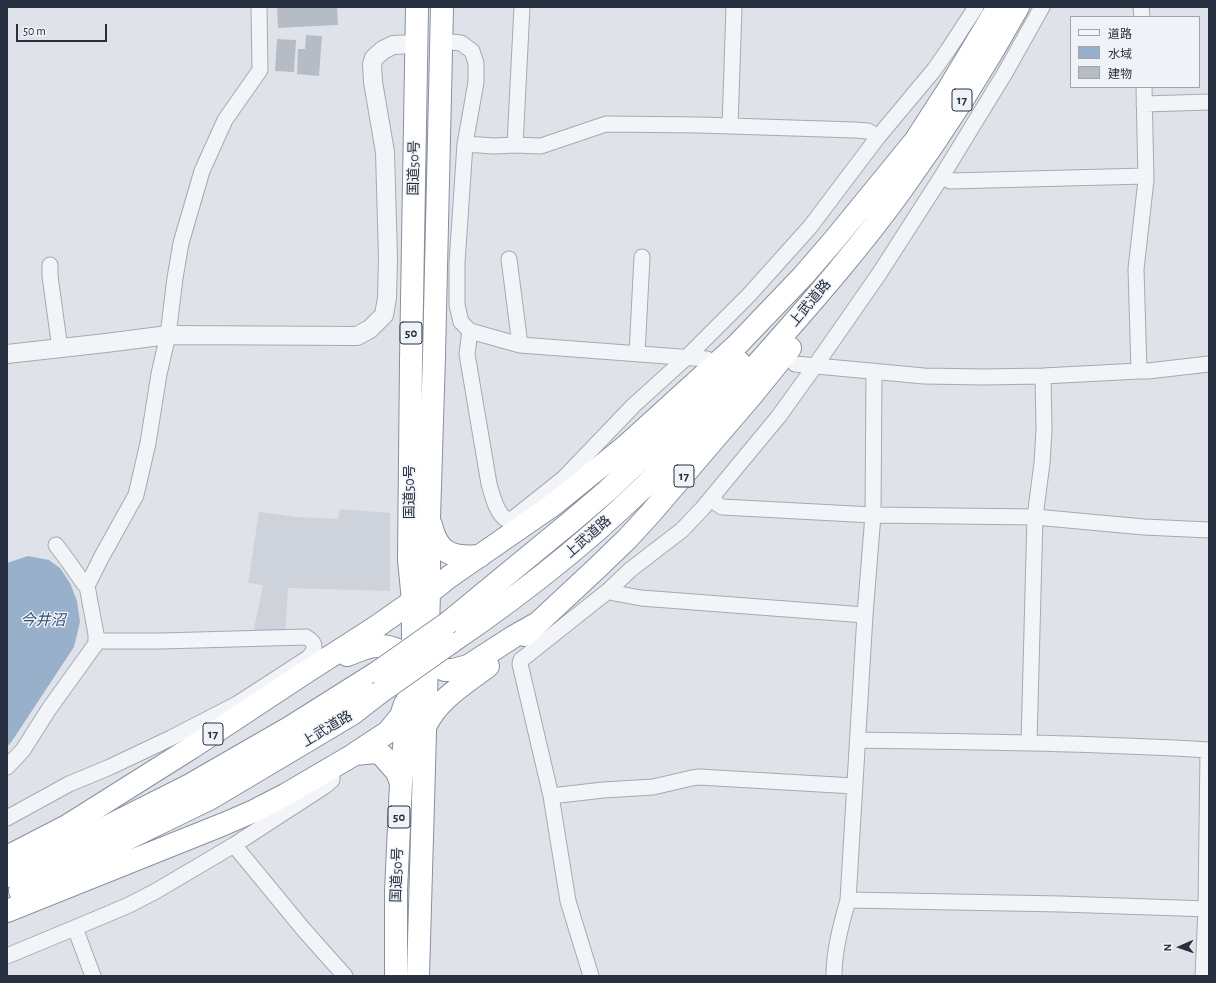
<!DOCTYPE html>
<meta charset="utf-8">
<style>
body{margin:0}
#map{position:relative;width:1216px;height:983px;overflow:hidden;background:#dfe3e9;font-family:"Alegreya Sans","Noto Sans JP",sans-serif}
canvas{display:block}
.frame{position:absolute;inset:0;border:8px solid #273041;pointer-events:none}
.legend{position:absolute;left:1070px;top:16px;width:130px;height:72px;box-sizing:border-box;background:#eff2f7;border:1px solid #9fa4ae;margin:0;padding:5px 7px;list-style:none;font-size:12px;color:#273041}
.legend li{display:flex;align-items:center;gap:8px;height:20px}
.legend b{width:20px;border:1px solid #9fa4ae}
.north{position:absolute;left:1160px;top:927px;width:40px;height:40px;-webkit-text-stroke:3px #eff2f7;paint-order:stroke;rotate:268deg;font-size:11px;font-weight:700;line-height:16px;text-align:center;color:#273041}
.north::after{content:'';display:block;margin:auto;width:14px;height:18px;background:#273041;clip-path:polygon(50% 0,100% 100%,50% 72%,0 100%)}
.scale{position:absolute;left:16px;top:24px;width:91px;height:18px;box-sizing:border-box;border:2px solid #273041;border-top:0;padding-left:5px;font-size:12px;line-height:14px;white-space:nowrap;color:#273041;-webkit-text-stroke:3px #eff2f7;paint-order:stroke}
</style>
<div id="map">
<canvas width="1216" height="983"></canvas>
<div class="frame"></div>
<ul class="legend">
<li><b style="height:5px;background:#f2f4f7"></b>道路</li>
<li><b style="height:11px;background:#99b0cb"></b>水域</li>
<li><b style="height:11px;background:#b6bcc6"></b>建物</li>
</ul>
<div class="north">N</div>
<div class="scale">50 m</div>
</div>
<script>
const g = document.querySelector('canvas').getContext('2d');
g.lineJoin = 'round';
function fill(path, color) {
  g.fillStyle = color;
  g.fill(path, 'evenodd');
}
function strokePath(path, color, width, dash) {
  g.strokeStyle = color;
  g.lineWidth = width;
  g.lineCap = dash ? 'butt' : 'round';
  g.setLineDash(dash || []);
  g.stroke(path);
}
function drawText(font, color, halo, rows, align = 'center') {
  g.font = font + ' "Alegreya Sans","Noto Sans JP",sans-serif';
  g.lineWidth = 3;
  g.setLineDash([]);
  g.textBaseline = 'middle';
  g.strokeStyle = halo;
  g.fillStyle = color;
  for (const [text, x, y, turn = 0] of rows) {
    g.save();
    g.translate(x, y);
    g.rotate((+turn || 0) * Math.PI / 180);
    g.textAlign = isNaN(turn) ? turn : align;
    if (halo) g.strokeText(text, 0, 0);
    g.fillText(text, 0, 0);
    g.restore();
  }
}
const built = new Path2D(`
 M 340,509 L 390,513 L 390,591 L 288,588 L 285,634 L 253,634 L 263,585 L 248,583 L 259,512 L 296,517 L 338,519 Z`);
const water = new Path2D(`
 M 28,556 L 49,560 L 60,568 L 70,583 L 77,601 L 80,622 L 74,647 L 12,741 L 7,747 L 7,563 Z`);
const building = new Path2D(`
 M 277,7 L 337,7 L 338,25 L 278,28 Z
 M 306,35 L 322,36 L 319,76 L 297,74 L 298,49 L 305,49 Z
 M 277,39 L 296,40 L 294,72 L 275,71 Z`);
const minor = new Path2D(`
 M 522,7 L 515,145 L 541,146 L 606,124 L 700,125 L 730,126 L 734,7
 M 1141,7 L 1142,17
 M 442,41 L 461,43 L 472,51 L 476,63 L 476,82 L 465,144 L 457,263 L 457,305 L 461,322 L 470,331 L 520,345 L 707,359
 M 1144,104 L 1209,102
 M 730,126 L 855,130 L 868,131 L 878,137
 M 465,144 L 494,146 L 515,145
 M 942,176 L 950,181 L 1146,176
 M 509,259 L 520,345
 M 50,265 L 50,276 L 60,349
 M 470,331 L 467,354 L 489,484 C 492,494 496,513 506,519 L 512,519 L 515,517 L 564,478 L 634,405 L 687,357 L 749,295 L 810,227 L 878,137 L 934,70 L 948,50 L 976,7
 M 637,354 L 642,257
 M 795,364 L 924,376 L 983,377 L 1043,376 L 1139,371 L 1148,371 L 1209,364
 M 1139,371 L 1136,269 L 1146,180 L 1144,87
 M 710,499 L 722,507 L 873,515 L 1035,517 L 1144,527 L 1209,530
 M 56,545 L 68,561 L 84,584 L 87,586
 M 608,591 L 614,593 L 641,598 L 865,615
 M 858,740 C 975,742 1092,743 1209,750
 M 1029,743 L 1035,517 L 1042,463 L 1044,430 L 1043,376
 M 7,767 L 23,750 L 35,731 L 49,709 L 95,645 L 96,641 L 96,634 L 87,586 L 101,558 L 136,495 L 148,443 L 159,374 L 168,335 L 175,278 L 181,243 L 202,171 L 225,120 L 260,70 L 259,7
 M 551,796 L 603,790 L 653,787 L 692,778 L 699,777 L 854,786
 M 7,818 L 69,784 L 110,767 L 171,738 L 237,704 L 308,658 C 316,650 317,643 306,637 L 161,641 L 96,641
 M 234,845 L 304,930 L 345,976
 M 848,900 L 1061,904 L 1209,909
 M 75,928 L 93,976
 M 7,956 L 96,919 L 129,905 L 156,891 L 234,845 L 325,786 L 332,780 L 332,774 L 328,770
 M 591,976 L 568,901 L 551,796 L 520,664 L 521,660 L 608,591 L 630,570 L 682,530 L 702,509 L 779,416 L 815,366 L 879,274 L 942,176 L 1005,73 L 1042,7
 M 834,976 C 834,950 841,925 848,900 L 865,615 L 873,515 L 874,371
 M 1203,976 L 1206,909 L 1208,750`);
const tertiary = new Path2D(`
 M 7,354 L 106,343 L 168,335 L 357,336 L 370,329 L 384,315 L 387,298 L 388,258 L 385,152 L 373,82 L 372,64 L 374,58 L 383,50 L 393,45 L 416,44`);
const trunk = new Path2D(`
 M 908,152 L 948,90 L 998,7
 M 431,525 C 438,554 452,558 480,556
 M 424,602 L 429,593 L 449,577 L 553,505 L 627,445 L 736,346 L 803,276 L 835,239 L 915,141
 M 449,622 L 573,520 L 607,491 L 697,406 L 739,362
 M 525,635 L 598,567 L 627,539 L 650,514 L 752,395 L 790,348
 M 450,643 C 528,590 603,530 669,462 C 703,427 735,389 767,353 C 814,300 861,246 902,189 C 944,131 983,70 1018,7
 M 420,650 L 436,666 L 445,670 L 453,670 L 468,666 L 513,637 L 536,624
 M 347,655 C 356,652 367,646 377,646 C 391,645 407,653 416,663
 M 426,725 C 438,699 466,683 488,666
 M 356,753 L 388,732 L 401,716 L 405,704
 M 7,857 L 67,826 L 191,748 L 306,672 L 376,627 L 413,601
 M 7,876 L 65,848 L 190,785 L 289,728 L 378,672
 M 20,891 L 211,798 L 352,714 L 379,693
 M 7,911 L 224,824 L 254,811 L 285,795 L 355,754 L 376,752 L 382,755 L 397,772 L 401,783
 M 396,976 L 396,891 L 401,783 L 413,641 L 413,601 L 409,560 L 411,360 L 417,7
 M 418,976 L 429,593 L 429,518 L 434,356 L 442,7`);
const trunkBridge = new Path2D(`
 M 378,672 L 449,622
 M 379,693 L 450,643`);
const shields = [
 [962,100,20],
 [411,333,22],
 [684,476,20],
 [213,734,20],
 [399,817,22]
];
const shieldNames = [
 ["17",962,100],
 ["50",411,333],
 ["17",684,476],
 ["17",213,734],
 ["50",399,817]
];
const streetNames = [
 ["国道50号",414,168,-89],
 ["上武道路",810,303,-50],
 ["国道50号",410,492,-90],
 ["上武道路",588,537,-41],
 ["上武道路",327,729,-31],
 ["国道50号",397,875,-88]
];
const waterNames = [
 ["今井沼",43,620]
];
fill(built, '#cdd2db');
fill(water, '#99b0cb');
fill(building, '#b6bcc6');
strokePath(minor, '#a4aab3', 17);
strokePath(tertiary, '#a4aab3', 20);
strokePath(trunk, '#8690a0', 24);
strokePath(minor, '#f2f4f7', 15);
strokePath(tertiary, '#f2f4f7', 18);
strokePath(trunk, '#fff', 22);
strokePath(trunkBridge, '#8690a0', 24, []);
strokePath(trunkBridge, '#fff', 22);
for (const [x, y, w] of shields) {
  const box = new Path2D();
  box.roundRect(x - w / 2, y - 11, w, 22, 3);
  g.fillStyle = '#eff2f7';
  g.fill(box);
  strokePath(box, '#273041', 1);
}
drawText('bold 13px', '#273041', null, shieldNames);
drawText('14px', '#273041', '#eff2f7', streetNames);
drawText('italic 15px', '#304e77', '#eff2f7', waterNames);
</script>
